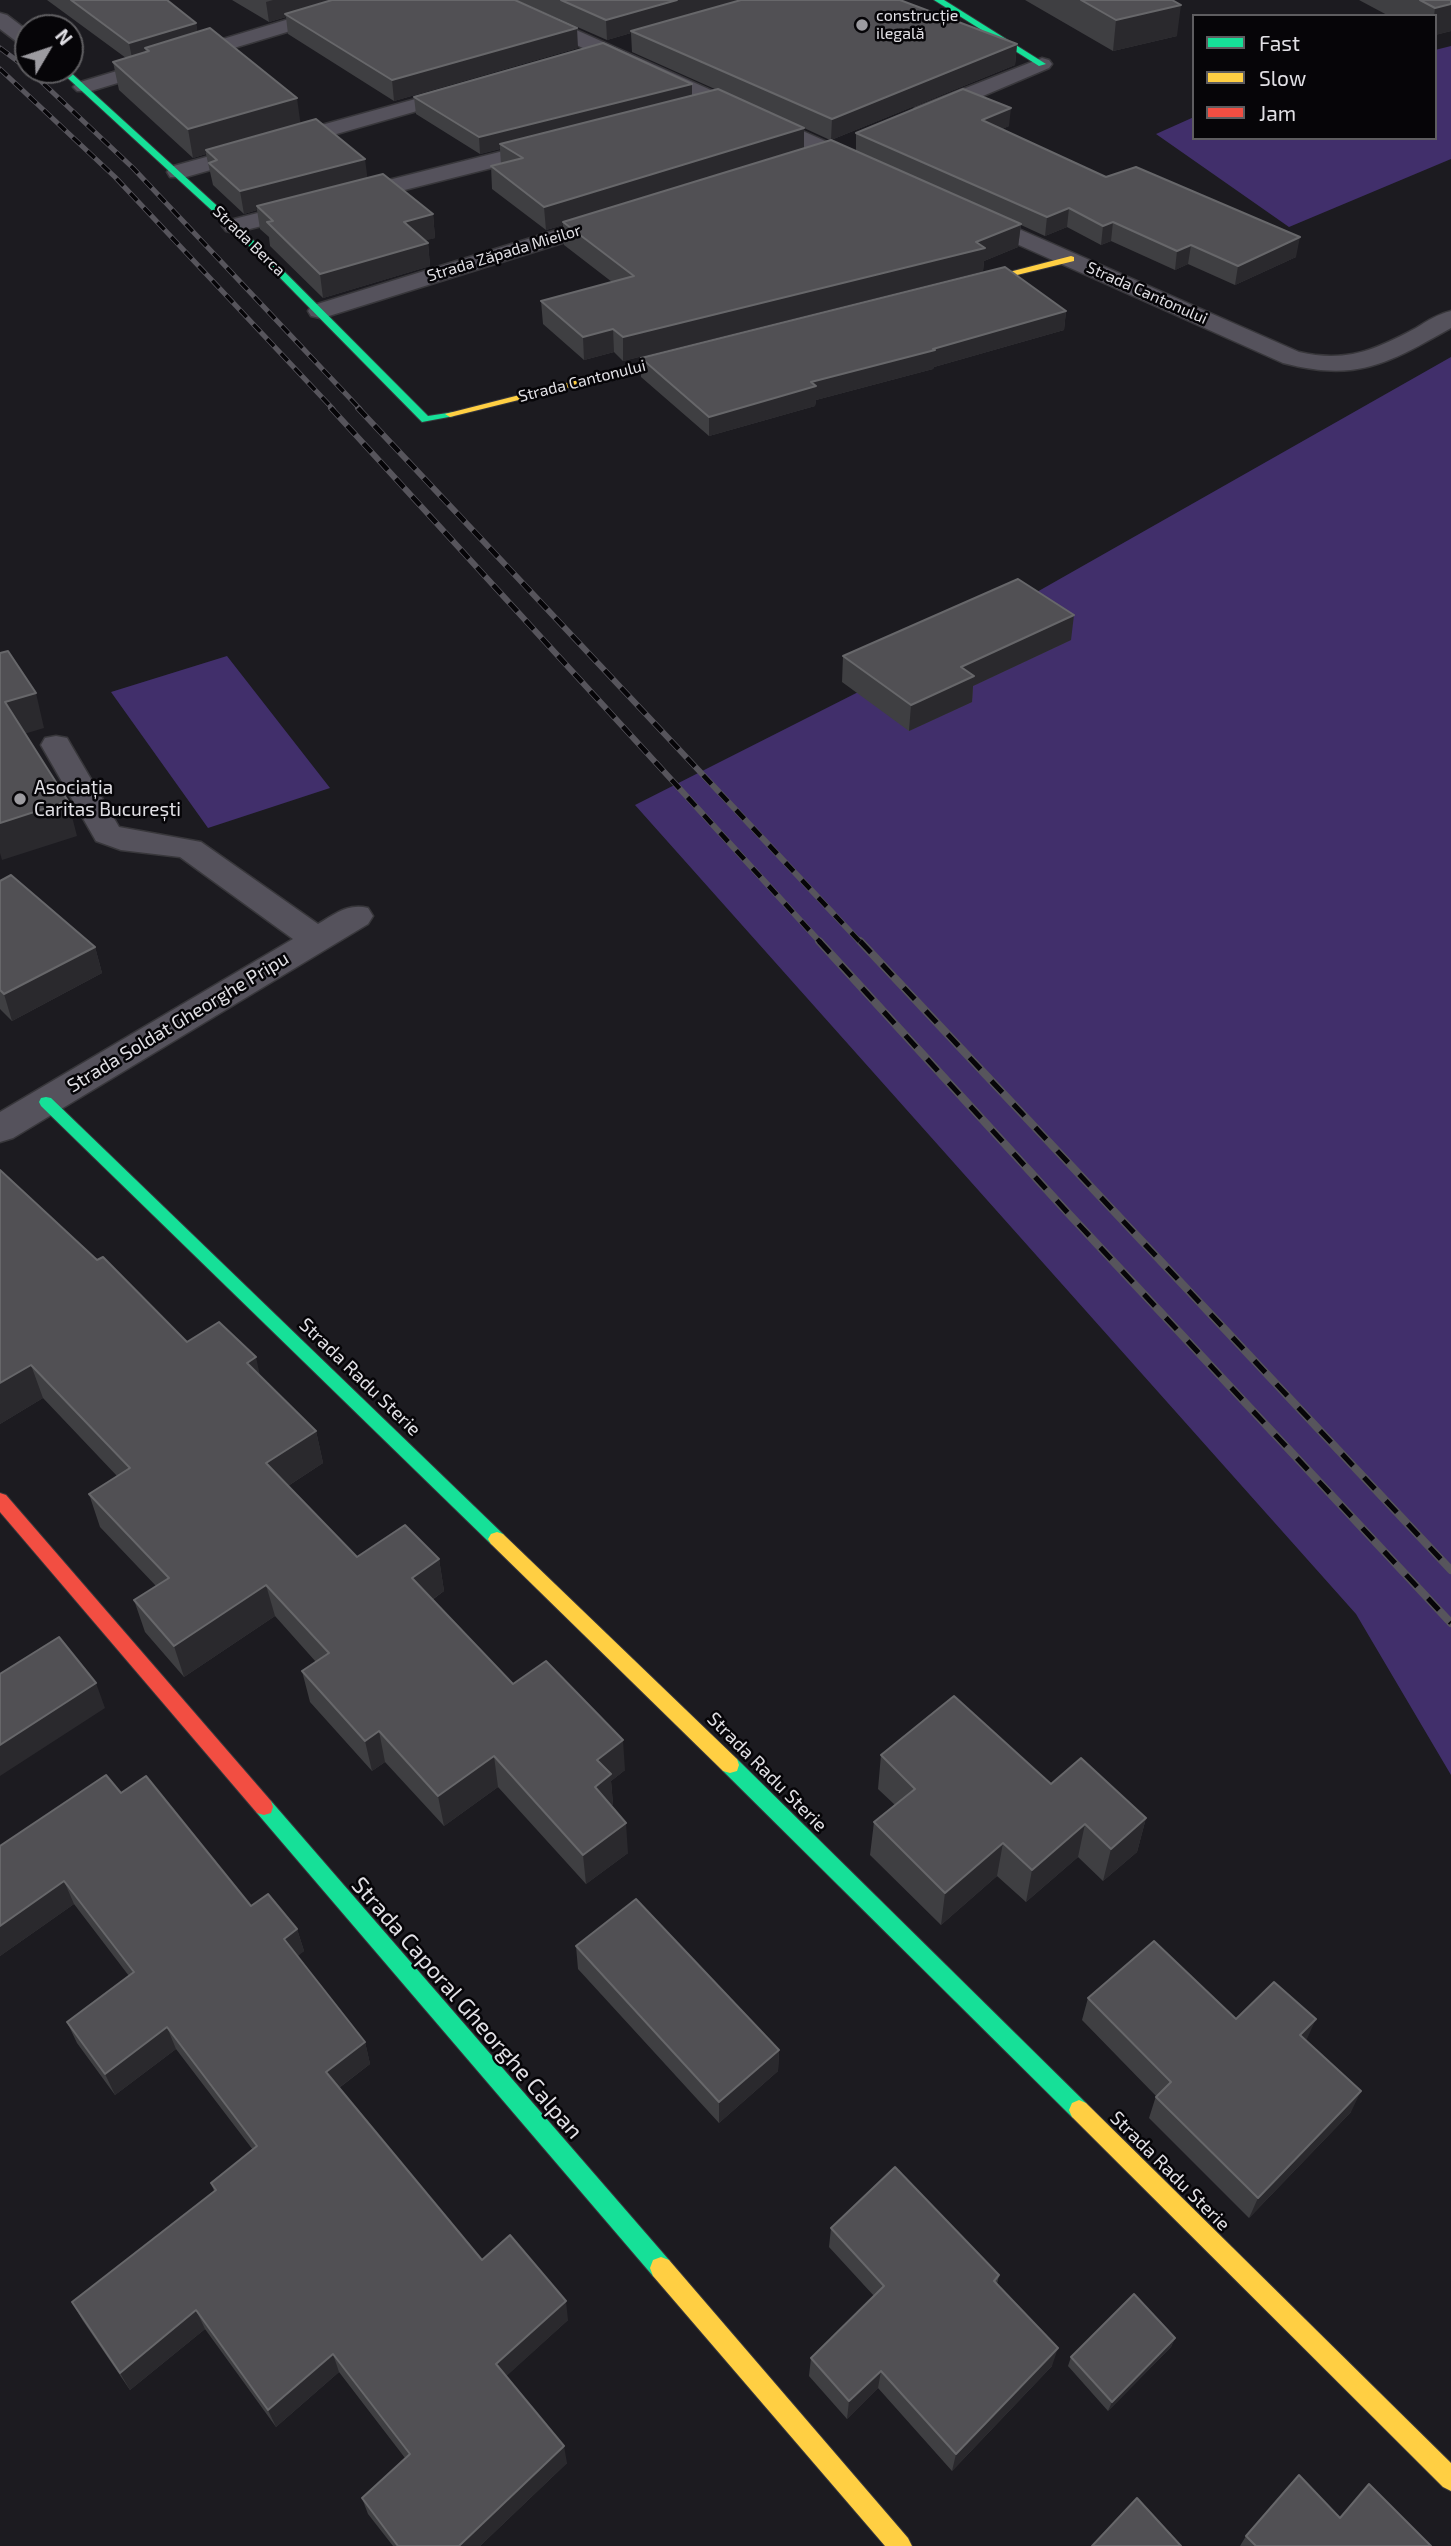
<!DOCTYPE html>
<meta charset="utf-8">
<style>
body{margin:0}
#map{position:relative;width:1451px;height:2546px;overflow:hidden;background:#1c1b20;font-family:"Exo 2",sans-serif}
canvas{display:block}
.legend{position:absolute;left:1192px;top:14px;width:245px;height:126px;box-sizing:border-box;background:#060508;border:2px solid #5e5d60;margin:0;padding:9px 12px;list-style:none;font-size:21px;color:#e1e0e5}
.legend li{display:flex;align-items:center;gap:14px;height:35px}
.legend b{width:35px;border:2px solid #5e5d60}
.north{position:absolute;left:14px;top:14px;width:70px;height:70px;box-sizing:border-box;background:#060508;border:2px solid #5e5d60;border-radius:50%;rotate:51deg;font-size:19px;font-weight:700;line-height:28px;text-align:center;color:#e1e0e5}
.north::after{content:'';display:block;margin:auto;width:24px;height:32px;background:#9c9ba0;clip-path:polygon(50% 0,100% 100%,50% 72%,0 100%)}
</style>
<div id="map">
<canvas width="1451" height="2546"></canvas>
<ul class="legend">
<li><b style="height:9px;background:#16e098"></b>Fast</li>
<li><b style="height:9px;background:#ffcf43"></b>Slow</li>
<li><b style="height:9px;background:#f24e42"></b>Jam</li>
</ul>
<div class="north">N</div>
</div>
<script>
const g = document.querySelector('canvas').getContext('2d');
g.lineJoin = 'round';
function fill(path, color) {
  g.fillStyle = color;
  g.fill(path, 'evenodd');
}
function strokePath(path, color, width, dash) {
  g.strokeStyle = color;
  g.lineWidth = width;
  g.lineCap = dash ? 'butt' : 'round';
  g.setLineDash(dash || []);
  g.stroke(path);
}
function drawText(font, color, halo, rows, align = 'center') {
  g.font = font + ' "Exo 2",sans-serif';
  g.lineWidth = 5;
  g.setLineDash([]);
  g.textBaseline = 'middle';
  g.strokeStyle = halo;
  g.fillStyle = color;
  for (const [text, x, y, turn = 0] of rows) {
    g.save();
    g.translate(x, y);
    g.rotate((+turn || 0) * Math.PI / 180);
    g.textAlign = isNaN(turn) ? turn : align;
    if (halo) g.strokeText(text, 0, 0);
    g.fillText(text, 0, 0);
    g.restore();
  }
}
const green = new Path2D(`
 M 1451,46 L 1451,159 L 1289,227 L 1156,134 L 1194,117 L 1194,138 L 1435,138 L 1435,50 Z
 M 1451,357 L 1451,1775 L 1356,1614 L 635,805 L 880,681 Z
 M 227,656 L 330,788 L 208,828 L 111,692 Z`);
const street = new Path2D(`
 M 352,0 L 383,0 L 380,4 L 91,91 L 77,91 L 73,87 L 77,83 Z
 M 483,0 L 509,0 L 870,161 L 873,166 L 870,171 L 854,171 L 486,4 Z
 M 0,13 L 7,15 L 28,31 L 28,47 L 21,45 L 0,29 Z
 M 1042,58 L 1049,60 L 1052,64 L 1049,68 L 931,118 L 915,118 L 912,113 L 915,108 Z
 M 466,85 L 473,87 L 477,91 L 473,95 L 186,177 L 170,177 L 167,172 L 170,167 Z
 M 551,139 L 559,141 L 562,146 L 559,151 L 234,233 L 226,231 L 222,226 L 226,221 Z
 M 971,208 L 1299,352 C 1346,363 1375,350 1416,328 C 1427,321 1438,314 1451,311 L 1451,328 C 1387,364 1357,382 1283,363 L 963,220 L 960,215 L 963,210 Z
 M 615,212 L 623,214 L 626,219 L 623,224 L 329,316 L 320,318 L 311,316 L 308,311 L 311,306 Z
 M 56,736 L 67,738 L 71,745 L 119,827 L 201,842 L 318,924 C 335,914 348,903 368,908 L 373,916 L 368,924 L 13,1138 L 0,1142 L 0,1112 L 293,939 L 180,857 L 121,850 L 96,841 L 41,745 L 45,738 Z`);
const fast = new Path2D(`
 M 934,0 L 944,0 L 1046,64 L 1039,66 Z
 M 59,70 L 68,70 L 237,224 L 428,416 L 454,412 L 454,416 L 422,422 L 231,228 Z
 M 46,1097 L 51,1098 L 503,1534 L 506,1539 L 503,1544 L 497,1546 L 491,1544 L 41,1106 L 39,1102 L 41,1098 Z
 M 730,1757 L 737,1759 L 1086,2103 L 1089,2110 L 1086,2117 L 1079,2120 L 1072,2117 L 723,1771 L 721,1765 L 723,1759 Z
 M 264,1799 L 271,1801 L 669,2260 L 672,2268 L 669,2276 L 661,2279 L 653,2276 L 257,1813 L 255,1807 L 257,1801 Z`);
const slow = new Path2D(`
 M 1071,256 L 1074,257 L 1074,261 L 964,288 L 959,285 Z
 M 692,351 L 697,354 L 696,356 L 450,417 L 445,414 Z
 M 497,1532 L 503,1534 L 737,1759 L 739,1765 L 737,1771 L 730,1773 L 723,1771 L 491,1544 L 488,1539 L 491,1534 Z
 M 1079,2100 L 1086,2103 L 1451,2463 L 1451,2491 L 1443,2487 L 1072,2117 L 1069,2110 L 1072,2103 Z
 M 661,2257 L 669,2260 L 908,2538 L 912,2546 L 885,2546 L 653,2276 L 650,2268 L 653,2260 Z`);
const jam = new Path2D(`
 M 0,1493 L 6,1495 L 271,1801 L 273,1807 L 271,1813 L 264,1815 L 257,1813 L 0,1512 Z`);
const railFar2 = new Path2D(`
 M 0,48 L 28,69
 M 0,69 L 115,177 L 333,409
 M 29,70 L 133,168 L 360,409`);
const railFar1 = new Path2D(`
 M 331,408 L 821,943
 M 358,408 L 861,943`);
const rail = new Path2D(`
 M 819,941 L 1068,1213 L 1451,1623
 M 860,941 L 1451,1570`);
const wall = new Path2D(`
 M 47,0 L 167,0 L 196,23 L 197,32 L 300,123 L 367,178 L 433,214 L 435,238 L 425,240 L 428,243 L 430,266 L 323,298 L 270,246 L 269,237 L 260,229 L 257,210 L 244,214 L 213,185 L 206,154 L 193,158 L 119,90 L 113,62 L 126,58 Z
 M 232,0 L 515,0 L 578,48 L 394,101 L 288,34 L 286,17 L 269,22 Z
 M 516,0 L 900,0 L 1017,44 L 1015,65 L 831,140 L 856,151 L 856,133 L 1009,126 L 1002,129 L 1106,177 L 1296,257 L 1235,285 L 1188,264 L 1175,270 L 1111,241 L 1101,245 L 1067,227 L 1045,236 L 1021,225 L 1018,247 L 984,261 L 983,271 L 623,361 L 614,352 L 584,360 L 543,324 L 541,301 L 612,282 L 564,245 L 563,225 L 546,230 L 492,189 L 491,166 L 501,164 L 500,149 L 480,154 L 416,114 L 414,97 L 692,96 L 717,90 L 632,52 L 631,33 L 607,40 ZM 804,128 L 830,140 L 804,148 Z
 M 1025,0 L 1172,0 L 1177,36 L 1113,51 Z
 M 1359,0 L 1451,0 L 1451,31 L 1435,35 L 1435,16 L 1389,16 Z
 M 1066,311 L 1064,330 L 934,367 L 933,369 L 816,400 L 815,406 L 709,436 L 641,377 L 641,358 Z
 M 1071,640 L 973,686 L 972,702 L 909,731 L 842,682 L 843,656 Z
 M 0,881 L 95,947 L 102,973 L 12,1021 L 0,1009 Z
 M 0,1170 L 187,1342 L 260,1376 L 316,1431 L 323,1463 L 288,1486 L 357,1557 L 439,1559 L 444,1591 L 432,1600 L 513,1684 L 625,1770 L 611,1781 L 613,1804 L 611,1806 L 628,1853 L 586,1884 L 498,1787 L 444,1826 L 385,1762 L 372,1771 L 310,1702 L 302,1671 L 316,1662 L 275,1616 L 184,1677 L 145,1632 L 134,1600 L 156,1586 L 100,1527 L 89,1494 L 117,1476 L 43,1398 L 0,1424 Z
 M 881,1755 L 1051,1784 L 1146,1818 L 1137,1852 L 1103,1881 L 1078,1857 L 1026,1902 L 997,1876 L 941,1925 L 870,1855 L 874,1822 L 895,1805 L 878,1789 Z
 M 121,1793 L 251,1906 L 297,1929 L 304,1951 L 297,1956 L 365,2042 L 370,2064 L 339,2088 L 482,2260 L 568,2320 L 506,2376 L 567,2463 L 480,2546 L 393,2546 L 368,2514 L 362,2498 L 405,2458 L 339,2372 L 276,2427 L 205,2329 L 130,2390 L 83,2321 L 72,2302 L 214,2191 L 211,2183 L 253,2150 L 176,2049 L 115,2095 L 77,2043 L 67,2022 L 129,1976 L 74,1904 L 0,1956 L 0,1846 Z
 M 576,1946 L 779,2050 L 778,2071 L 719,2123 L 578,1969 Z
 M 1088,1998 L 1236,2019 L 1306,2041 L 1351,2112 L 1249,2218 L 1149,2118 L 1156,2096 L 1082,2020 Z
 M 831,2228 L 999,2275 L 997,2284 L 1052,2366 L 952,2471 L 878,2388 L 847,2419 L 809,2376 L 811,2358 L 874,2296 L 829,2247 Z
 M 1175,2338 L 1171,2347 L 1108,2411 L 1068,2366 L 1071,2357 Z
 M 1340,2518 L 1431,2546 L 1240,2546 L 1246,2536 Z`);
const shadedWall = new Path2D(`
 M 273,0 L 343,0 L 285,14 L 286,17 L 269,22 L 266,2 Z
 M 677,0 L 750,0 L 631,31 L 631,33 L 607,40 L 606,20 Z
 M 1451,4 L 1451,31 L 1435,35 L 1435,16 L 1434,16 L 1435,8 Z
 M 1181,5 L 1177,36 L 1113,51 L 1116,20 Z
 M 196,23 L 199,44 L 145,48 L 147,59 L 133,63 L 129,43 Z
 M 577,28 L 578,48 L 394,101 L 392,80 Z
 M 1017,44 L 1015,65 L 831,140 L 832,119 Z
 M 692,84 L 692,100 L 500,144 L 500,149 L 480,154 L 479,137 Z
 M 297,98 L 301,127 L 206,150 L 206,154 L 193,158 L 188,129 Z
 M 1011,108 L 1009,126 L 980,139 L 982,120 Z
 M 804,128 L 804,151 L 563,222 L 563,225 L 546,230 L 544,207 Z
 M 365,159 L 368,182 L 257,206 L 257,210 L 244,214 L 240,191 Z
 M 1069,208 L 1067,227 L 1045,236 L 1047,217 Z
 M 433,214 L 435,238 L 406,246 L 404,222 Z
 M 1113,222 L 1111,241 L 1101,245 L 1103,226 Z
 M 1021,224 L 1018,247 L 984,261 L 983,271 L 623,361 L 623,337 L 976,242 Z
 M 1300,237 L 1296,257 L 1235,285 L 1238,266 Z
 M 428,243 L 430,266 L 323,298 L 320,274 Z
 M 1191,245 L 1188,264 L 1175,270 L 1177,251 Z
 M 1066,311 L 1064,330 L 934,367 L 933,369 L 816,400 L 815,406 L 709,436 L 709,417 L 811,382 Z
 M 613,329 L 614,352 L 584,360 L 583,337 Z
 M 1074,615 L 1071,640 L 973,686 L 972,702 L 909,731 L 911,705 L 961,667 Z
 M 36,693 L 44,728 L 14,737 L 5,702 Z
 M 68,801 L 77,836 L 2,860 L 0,853 L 0,823 Z
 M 95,947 L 102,973 L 12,1021 L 4,994 Z
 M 256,1357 L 263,1390 L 247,1363 Z
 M 31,1365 L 43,1398 L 0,1424 L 0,1383 Z
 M 316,1431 L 323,1463 L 274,1495 L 266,1463 Z
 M 439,1559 L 444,1591 L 417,1610 L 412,1578 Z
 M 266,1585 L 275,1616 L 184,1677 L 174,1646 Z
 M 96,1683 L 105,1708 L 0,1776 L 0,1745 Z
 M 379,1731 L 385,1762 L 372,1771 L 365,1741 Z
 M 623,1740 L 625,1770 L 611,1781 L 613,1804 L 597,1817 L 595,1787 L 597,1760 Z
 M 494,1756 L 498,1787 L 444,1826 L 438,1796 Z
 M 1146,1818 L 1137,1852 L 1103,1881 L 1111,1849 Z
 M 626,1823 L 628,1853 L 586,1884 L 583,1855 Z
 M 1085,1824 L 1078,1857 L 1026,1902 L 1032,1870 Z
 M 1003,1843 L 997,1876 L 941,1925 L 945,1893 Z
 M 64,1881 L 74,1904 L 0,1956 L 0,1926 Z
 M 297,1929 L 304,1951 L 291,1962 L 284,1939 Z
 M 1316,2019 L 1306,2041 L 1300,2035 Z
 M 167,2027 L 176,2049 L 115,2095 L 105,2074 Z
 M 365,2042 L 370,2064 L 332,2093 L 326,2072 Z
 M 779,2050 L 778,2071 L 719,2123 L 719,2102 Z
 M 1361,2091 L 1351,2112 L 1249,2218 L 1258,2198 Z
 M 566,2301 L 568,2320 L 500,2382 L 496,2364 Z
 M 196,2310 L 205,2329 L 130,2390 L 120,2373 Z
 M 1175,2338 L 1171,2347 L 1108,2411 L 1112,2402 Z
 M 1058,2348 L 1052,2366 L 952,2471 L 956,2454 Z
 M 333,2354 L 339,2372 L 276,2427 L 268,2410 Z
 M 881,2371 L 878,2388 L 847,2419 L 849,2401 Z
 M 564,2446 L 567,2463 L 480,2546 L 459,2546 Z`);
const building = new Path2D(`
 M 71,0 L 167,0 L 196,23 L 129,43 Z
 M 332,0 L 515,0 L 577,28 L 392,80 L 285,14 Z
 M 561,0 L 677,0 L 606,20 Z
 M 741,0 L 900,0 L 1017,44 L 832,119 L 631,31 Z
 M 1081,0 L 1172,0 L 1181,5 L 1116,20 Z
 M 1420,0 L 1451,0 L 1451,4 L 1435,8 Z
 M 210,28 L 297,98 L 188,129 L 113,62 L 149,51 L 145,48 Z
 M 603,43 L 692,84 L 479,137 L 414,97 Z
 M 718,89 L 804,128 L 544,207 L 491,166 L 523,158 L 500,144 Z
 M 963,89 L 1011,108 L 982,120 L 1106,177 L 1136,167 L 1300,237 L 1238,266 L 1191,245 L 1177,251 L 1113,222 L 1103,226 L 1069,208 L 1047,217 L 856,133 Z
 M 316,119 L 365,159 L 240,191 L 209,163 L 217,160 L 206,150 Z
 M 831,140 L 1021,224 L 976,242 L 985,248 L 623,337 L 613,329 L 583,337 L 541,301 L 634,276 L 563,222 Z
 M 383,174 L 433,214 L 404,222 L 428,243 L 320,274 L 267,222 L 273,221 L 257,206 Z
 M 1005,267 L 1066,311 L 933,349 L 935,350 L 811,382 L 816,386 L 709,417 L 641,358 Z
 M 1018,579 L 1074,615 L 961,667 L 974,676 L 911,705 L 843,656 Z
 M 8,651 L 36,693 L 5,702 L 68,801 L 0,823 L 0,653 Z
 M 11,875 L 95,947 L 4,994 L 0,990 L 0,881 Z
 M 0,1170 L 97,1260 L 103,1257 L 187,1342 L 219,1322 L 256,1357 L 247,1363 L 316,1431 L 266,1463 L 357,1557 L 405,1525 L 439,1559 L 412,1578 L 513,1684 L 546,1661 L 623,1740 L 597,1760 L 611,1774 L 595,1787 L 626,1823 L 583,1855 L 494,1756 L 438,1796 L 379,1731 L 365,1741 L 302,1671 L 329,1653 L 266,1585 L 174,1646 L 134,1600 L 169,1578 L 89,1494 L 130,1468 L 31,1365 L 0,1383 Z
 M 59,1637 L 96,1683 L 0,1745 L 0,1674 Z
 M 954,1696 L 1051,1784 L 1081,1758 L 1146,1818 L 1111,1849 L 1085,1824 L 1032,1870 L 1003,1843 L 945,1893 L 874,1822 L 915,1789 L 881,1755 Z
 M 106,1775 L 121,1793 L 146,1776 L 251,1906 L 268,1894 L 297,1929 L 284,1939 L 365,2042 L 326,2072 L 482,2260 L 510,2235 L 566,2301 L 496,2364 L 564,2446 L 459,2546 L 398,2546 L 362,2498 L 410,2454 L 333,2354 L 268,2410 L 196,2310 L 120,2373 L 72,2302 L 216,2190 L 211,2183 L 257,2146 L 167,2027 L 105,2074 L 67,2022 L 134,1972 L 64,1881 L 0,1926 L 0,1846 Z
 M 636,1899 L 779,2050 L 719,2102 L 576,1946 Z
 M 1154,1941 L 1236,2019 L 1274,1982 L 1316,2019 L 1300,2035 L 1361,2091 L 1258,2198 L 1156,2097 L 1171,2082 L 1088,1998 Z
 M 895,2167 L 999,2275 L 994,2281 L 1058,2348 L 956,2454 L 881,2371 L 849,2401 L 811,2358 L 884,2286 L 831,2228 Z
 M 1134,2294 L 1175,2338 L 1112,2402 L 1071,2357 Z
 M 1299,2475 L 1340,2518 L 1369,2484 L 1431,2546 L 1256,2546 L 1246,2536 Z
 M 1137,2498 L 1181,2546 L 1092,2546 Z`);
const markers = [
 [862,25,7,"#9c9ba0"],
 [20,799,7,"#9c9ba0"]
];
const farPoinames = [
 ["construcție",876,16],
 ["ilegală",876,34]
];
const farStreetnames = [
 ["Strada Berca",249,241,44],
 ["Strada Zăpada Mieilor",504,253,-17],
 ["Strada Cantonului",1147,293,24],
 ["Strada Cantonului",582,381,-14]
];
const poiNames = [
 ["Asociația",34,788],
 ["Caritas București",34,810]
];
const streetNames = [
 ["Strada Soldat Gheorghe Pripu",178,1022,-31],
 ["Strada Radu Sterie",360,1377,44],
 ["Strada Radu Sterie",767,1772,45],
 ["Strada Radu Sterie",1170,2171,45]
];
const nearStreetnames = [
 ["Strada Caporal Gheorghe Calpan",467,2008,49]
];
fill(green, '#412f6b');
strokePath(street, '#38373b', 3);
strokePath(fast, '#38373b', 2);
strokePath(slow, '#38373b', 2);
strokePath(jam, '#38373b', 2);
fill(street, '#55525c');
fill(fast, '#16e098');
fill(slow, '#ffcf43');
fill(jam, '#f24e42');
strokePath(railFar2, '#57555c', 5);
strokePath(railFar1, '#57555c', 6);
strokePath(rail, '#57555c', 8);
strokePath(railFar2, '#060508', 3.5, [10]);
strokePath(railFar1, '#060508', 4.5, [12]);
strokePath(rail, '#060508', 5, [16]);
fill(wall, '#3f3f42');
fill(shadedWall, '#2a292d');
fill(building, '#515054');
strokePath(building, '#67676a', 2);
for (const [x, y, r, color] of markers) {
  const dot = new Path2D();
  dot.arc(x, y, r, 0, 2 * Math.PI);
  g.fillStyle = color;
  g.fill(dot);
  strokePath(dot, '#060508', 2.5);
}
drawText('16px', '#e1e0e5', '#060508', farPoinames, 'left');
drawText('16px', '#e1e0e5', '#060508', farStreetnames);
drawText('19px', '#e1e0e5', '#060508', poiNames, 'left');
drawText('19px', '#e1e0e5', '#060508', streetNames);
drawText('23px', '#e1e0e5', '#060508', nearStreetnames);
</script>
